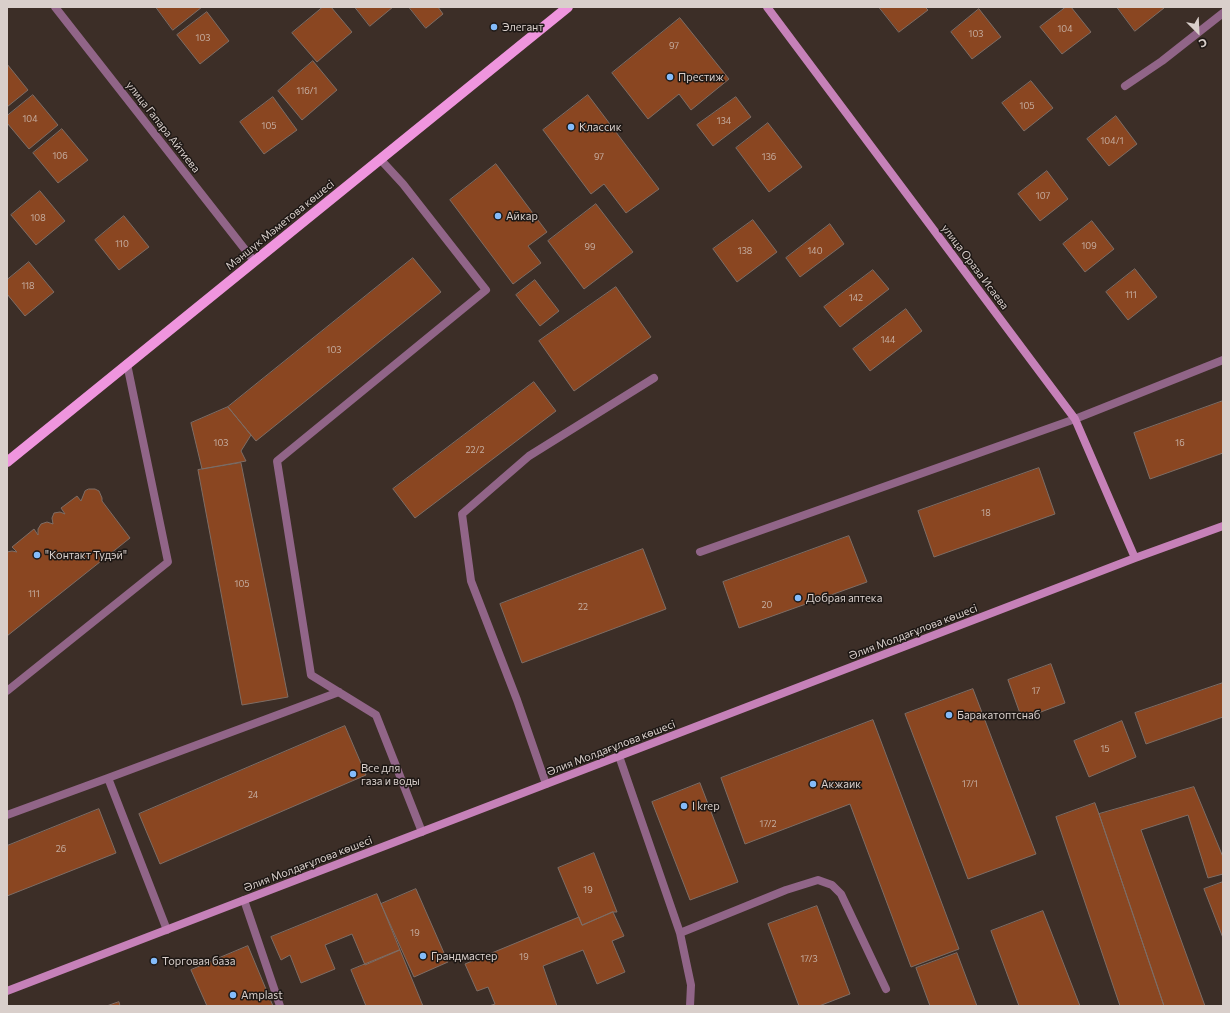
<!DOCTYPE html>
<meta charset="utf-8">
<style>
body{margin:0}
#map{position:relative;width:1230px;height:1013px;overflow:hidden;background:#3c2e27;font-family:Commissioner,sans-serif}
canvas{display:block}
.frame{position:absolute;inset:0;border:8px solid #d9cfcb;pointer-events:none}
.north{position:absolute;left:1178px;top:12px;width:40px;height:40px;-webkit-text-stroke:3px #1e1815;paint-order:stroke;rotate:156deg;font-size:11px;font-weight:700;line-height:16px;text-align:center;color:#d9cfcb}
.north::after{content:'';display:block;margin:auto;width:14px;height:18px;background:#d9cfcb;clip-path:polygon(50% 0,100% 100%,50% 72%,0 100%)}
</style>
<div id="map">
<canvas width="1230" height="1013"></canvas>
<div class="frame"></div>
<div class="north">С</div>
</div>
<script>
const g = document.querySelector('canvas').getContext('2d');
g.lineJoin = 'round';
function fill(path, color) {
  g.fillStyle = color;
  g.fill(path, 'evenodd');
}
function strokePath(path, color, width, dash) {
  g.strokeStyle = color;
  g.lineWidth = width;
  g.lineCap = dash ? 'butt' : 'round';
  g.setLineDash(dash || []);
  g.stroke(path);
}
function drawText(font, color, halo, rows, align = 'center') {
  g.font = font + ' Commissioner,sans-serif';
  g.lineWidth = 3;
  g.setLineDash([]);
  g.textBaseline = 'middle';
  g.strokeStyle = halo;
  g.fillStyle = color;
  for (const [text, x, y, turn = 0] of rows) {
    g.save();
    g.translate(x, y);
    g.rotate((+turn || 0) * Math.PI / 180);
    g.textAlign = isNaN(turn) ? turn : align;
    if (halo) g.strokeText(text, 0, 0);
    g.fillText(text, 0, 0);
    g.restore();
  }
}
const building = new Path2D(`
 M 156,7 L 202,7 L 173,30 Z
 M 323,7 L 331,7 L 352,32 L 317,62 L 292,33 Z
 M 355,7 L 393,7 L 370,26 Z
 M 409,7 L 438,7 L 443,14 L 426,28 Z
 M 879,7 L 925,7 L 928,10 L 899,32 Z
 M 1066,7 L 1071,7 L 1091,32 L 1062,54 L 1040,27 Z
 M 1117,7 L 1163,7 L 1164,8 L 1135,31 Z
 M 979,9 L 1001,37 L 972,59 L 951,32 Z
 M 207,12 L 229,41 L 200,64 L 177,35 Z
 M 680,18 L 729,79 L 691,110 L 679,94 L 648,119 L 612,73 Z
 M 313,61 L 337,90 L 302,120 L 278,91 Z
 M 7,64 L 28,90 L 7,107 Z
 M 1031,81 L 1053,108 L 1024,131 L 1002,103 Z
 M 33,95 L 58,125 L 29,149 L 7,123 L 7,116 Z
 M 588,95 L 659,189 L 626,213 L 604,184 L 591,194 L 543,130 Z
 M 273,97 L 297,130 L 264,154 L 240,122 Z
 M 736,97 L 751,117 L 713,146 L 697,125 Z
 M 1116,116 L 1137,144 L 1109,166 L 1087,139 Z
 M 768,123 L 802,167 L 769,192 L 736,148 Z
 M 62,129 L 88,160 L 58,183 L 33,153 Z
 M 496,164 L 547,232 L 528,246 L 541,263 L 513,284 L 450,200 Z
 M 1047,171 L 1068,199 L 1040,221 L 1018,194 Z
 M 40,191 L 65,221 L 36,245 L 11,215 Z
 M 596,204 L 633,252 L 584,289 L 548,241 Z
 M 124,216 L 149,247 L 119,270 L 95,240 Z
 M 753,220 L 777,252 L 737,282 L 713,249 Z
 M 1092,221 L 1114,249 L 1085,272 L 1063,244 Z
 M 830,224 L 844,244 L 800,277 L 786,258 Z
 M 413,258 L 441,292 L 256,441 L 228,407 Z
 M 29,262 L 54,292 L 25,316 L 7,294 L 7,280 Z
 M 1135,269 L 1157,297 L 1128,320 L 1106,292 Z
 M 873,270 L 889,289 L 840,327 L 824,307 Z
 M 535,280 L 559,311 L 540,326 L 516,295 Z
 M 616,287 L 651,337 L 574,391 L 539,341 Z
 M 906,309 L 922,331 L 870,371 L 853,349 Z
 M 534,382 L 556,411 L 415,518 L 393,489 Z
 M 1223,401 L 1223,453 L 1150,479 L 1134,433 Z
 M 228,407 L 251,435 L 241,451 L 246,461 L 202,469 L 191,423 Z
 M 241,463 L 288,697 L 242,705 L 198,470 Z
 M 1039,468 L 1055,514 L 934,557 L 918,511 Z
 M 89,489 L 95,489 L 99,491 L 102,498 L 102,501 L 130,538 L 7,636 L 7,552 L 12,551 L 17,552 L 12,547 L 34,529 L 38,535 L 38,529 L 41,524 L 47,522 L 53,524 L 52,518 L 54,513 L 60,512 L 65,514 L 61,508 L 77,496 L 81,501 L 85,491 Z
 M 849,536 L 867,582 L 739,628 L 723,582 Z
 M 643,549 L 666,609 L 522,663 L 500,604 Z
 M 1051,664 L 1065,703 L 1022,719 L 1008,680 Z
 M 1223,683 L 1223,717 L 1146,744 L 1135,713 Z
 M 973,689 L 1036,854 L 968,879 L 905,714 Z
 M 873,720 L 959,949 L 911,967 L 850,804 L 745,844 L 721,778 Z
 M 1122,721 L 1136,757 L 1089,777 L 1074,741 Z
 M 345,726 L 366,775 L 160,864 L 139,814 Z
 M 700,783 L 738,882 L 690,900 L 652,802 Z
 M 1194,787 L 1223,857 L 1223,874 L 1208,878 L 1188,815 L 1141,830 L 1205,1006 L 1164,1006 L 1099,814 Z
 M 1095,803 L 1099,814 L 1164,1006 L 1120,1006 L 1056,817 Z
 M 99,809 L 116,853 L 7,896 L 7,846 Z
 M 594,853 L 617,912 L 613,912 L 582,925 L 558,868 Z
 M 1223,882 L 1223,938 L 1204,889 Z
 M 416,889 L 448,962 L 414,977 L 381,904 Z
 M 377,894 L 400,950 L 365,965 L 352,934 L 325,945 L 335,969 L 301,983 L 290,955 L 281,960 L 271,937 Z
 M 817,906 L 850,994 L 819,1006 L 799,1006 L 768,924 Z
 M 1043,911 L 1080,1006 L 1019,1006 L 991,931 Z
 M 613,912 L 624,936 L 612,941 L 625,972 L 597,984 L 583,950 L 543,966 L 557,1006 L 489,1006 L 495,1004 L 488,987 L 477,991 L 465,964 L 579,917 L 582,925 Z
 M 248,946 L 273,1006 L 207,1006 L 191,970 Z
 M 400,950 L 423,1006 L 366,1006 L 351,970 Z
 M 957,953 L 977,1006 L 930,1006 L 916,968 Z
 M 119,1002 L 120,1006 L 107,1006 Z`);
const lane = new Path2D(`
 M 1125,86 L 1162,61 L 1223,13
 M 380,159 L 403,184 L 486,290 L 277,461 L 311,675 L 376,715 L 422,832
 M 700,552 L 1075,419 L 1223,360
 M 7,691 L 168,562 L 127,364
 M 619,756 L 680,933 L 691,985 L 690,1006
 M 546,784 L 517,700 L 471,581 L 462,514 L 529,456 L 654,378
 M 7,815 L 108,778
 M 244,900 L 280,1006
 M 167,930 L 108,778 L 339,692
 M 680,933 L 786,890 L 818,880 L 832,885 L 841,894 L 886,989`);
const street = new Path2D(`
 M 55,7 L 254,261`);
const secondary = new Path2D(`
 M 767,7 L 1075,419 L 1135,558
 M 7,991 L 1135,558 L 1223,526`);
const primary = new Path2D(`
 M 7,462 L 568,7`);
const markers = [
 [494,27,4,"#84bcfb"],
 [670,77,4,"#84bcfb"],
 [571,127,4,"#84bcfb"],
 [498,216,4,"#84bcfb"],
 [37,555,4,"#84bcfb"],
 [798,598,4,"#84bcfb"],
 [949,715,4,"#84bcfb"],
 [353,774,4,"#84bcfb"],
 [813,784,4,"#84bcfb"],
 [684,806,4,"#84bcfb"],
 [423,956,4,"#84bcfb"],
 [154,961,4,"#84bcfb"],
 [233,995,4,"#84bcfb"]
];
const numberNames = [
 ["104",1065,29],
 ["103",976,34],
 ["103",203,38],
 ["97",674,46],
 ["116/1",307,91],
 ["105",1027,106],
 ["104",30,119],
 ["134",724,121],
 ["105",269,126],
 ["104/1",1112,141],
 ["106",60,156],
 ["97",599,157],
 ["136",769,157],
 ["107",1043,196],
 ["108",38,218],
 ["110",122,244],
 ["109",1089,246],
 ["99",590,247],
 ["138",745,251],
 ["140",815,251],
 ["118",28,286],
 ["111",1131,295],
 ["142",856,298],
 ["144",888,340],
 ["103",334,350],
 ["103",221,443],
 ["16",1180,443],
 ["22/2",475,450],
 ["18",986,513],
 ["105",242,584],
 ["111",34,594],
 ["20",767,605],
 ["22",583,607],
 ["17",1036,691],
 ["15",1105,749],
 ["17/1",970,784],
 ["24",253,795],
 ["17/2",768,824],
 ["26",61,849],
 ["19",588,890],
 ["19",415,933],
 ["19",524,957],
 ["17/3",809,959]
];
const poiNames = [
 ["Элегант",502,27],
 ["Престиж",678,77],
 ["Классик",579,127],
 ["Айкар",506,216],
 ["\"Контакт Тудэй\"",45,555],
 ["Добрая аптека",806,598],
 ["Баракатоптснаб",957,715],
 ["Все для",361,768],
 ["газа и воды",361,781],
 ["Акжаик",821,784],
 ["I krep",692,806],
 ["Грандмастер",431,956],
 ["Торговая база",162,961],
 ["Amplast",241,995]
];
const streetNames = [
 ["улица Гапара Айтиева",163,127,52],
 ["Мәншүк Мәметова көшесі",280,225,-39],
 ["улица Ораза Исаева",975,267,53],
 ["Әлия Молдағұлова көшесі",913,632,-21],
 ["Әлия Молдағұлова көшесі",611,748,-21],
 ["Әлия Молдағұлова көшесі",308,864,-21]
];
fill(building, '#8a4621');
strokePath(building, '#7e6d65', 1);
strokePath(lane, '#916588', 8);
strokePath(street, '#916588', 8);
strokePath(secondary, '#c681b9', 8);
strokePath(primary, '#ef95de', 10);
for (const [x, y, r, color] of markers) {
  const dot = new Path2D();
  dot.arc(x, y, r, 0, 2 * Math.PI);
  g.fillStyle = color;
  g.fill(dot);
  strokePath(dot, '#1e1815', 1.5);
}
drawText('9px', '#c5ada0', null, numberNames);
drawText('11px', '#d9cfcb', '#1e1815', poiNames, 'left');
drawText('11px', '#d9cfcb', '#1e1815', streetNames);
</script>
